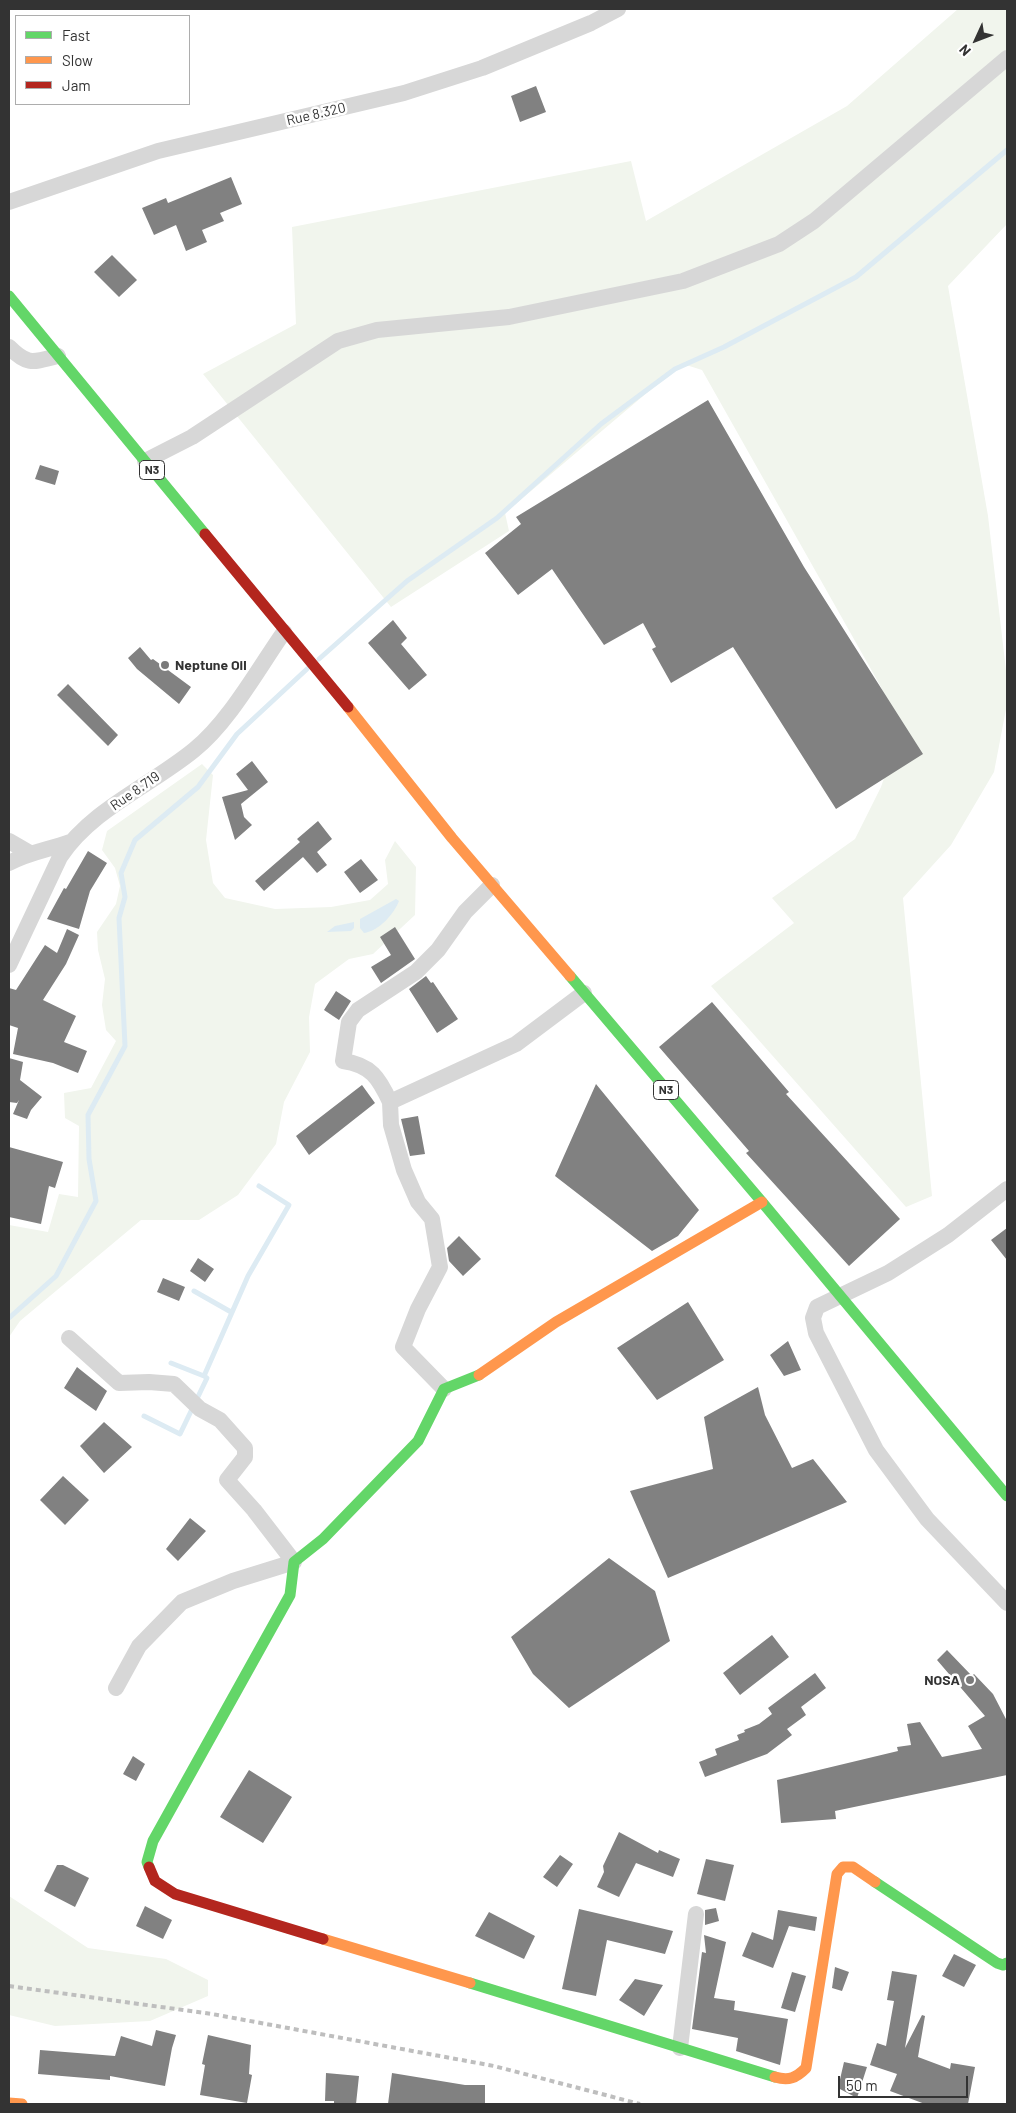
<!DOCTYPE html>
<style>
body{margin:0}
#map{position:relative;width:1016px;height:2113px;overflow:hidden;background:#fff;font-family:Barlow,sans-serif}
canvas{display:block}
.frame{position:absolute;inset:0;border:10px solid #333;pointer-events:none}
.legend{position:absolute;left:15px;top:15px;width:175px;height:90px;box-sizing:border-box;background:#fff;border:1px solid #adadad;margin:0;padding:6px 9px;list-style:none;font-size:15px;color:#333}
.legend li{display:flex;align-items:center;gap:10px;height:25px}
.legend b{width:25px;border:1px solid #adadad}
.north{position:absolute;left:951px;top:15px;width:50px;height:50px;-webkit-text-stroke:4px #fff;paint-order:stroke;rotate:227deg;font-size:14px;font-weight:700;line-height:20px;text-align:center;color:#333}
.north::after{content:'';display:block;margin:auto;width:18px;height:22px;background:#333;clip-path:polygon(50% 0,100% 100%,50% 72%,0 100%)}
.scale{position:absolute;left:838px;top:2076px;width:130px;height:22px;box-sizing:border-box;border:2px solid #333;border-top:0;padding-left:6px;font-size:15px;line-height:18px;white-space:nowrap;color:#333;-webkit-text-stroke:4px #fff;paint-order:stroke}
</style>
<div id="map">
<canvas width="1016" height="2113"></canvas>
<div class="frame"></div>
<ul class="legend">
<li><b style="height:6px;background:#63d668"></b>Fast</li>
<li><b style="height:6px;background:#ff974d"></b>Slow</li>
<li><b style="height:6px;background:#b3261e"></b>Jam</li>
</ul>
<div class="north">N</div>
<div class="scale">50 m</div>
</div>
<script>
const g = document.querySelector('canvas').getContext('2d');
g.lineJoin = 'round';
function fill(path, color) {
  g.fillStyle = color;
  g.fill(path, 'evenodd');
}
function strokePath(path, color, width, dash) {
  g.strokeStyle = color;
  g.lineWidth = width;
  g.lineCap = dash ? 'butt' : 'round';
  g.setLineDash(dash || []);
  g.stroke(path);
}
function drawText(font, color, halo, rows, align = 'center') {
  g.font = font + ' Barlow,sans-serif';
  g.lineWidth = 5;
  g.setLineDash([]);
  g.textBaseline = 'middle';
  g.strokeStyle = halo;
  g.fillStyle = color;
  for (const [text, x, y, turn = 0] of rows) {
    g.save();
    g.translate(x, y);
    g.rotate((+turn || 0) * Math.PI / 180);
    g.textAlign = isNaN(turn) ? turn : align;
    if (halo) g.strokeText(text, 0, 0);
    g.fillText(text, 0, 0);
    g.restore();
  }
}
const green = new Path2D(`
 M 958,9 L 1007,9 L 1007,224 L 948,286 L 988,516 L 1007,679 L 1007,704 L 994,772 L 951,845 L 903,898 L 932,1196 L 906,1207 L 711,986 L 794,923 L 772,898 L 855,839 L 881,787 L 899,734 L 881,687 L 702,370 L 683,364 L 675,369 L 505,513 L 509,531 L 391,607 L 203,374 L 296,324 L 292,227 L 631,161 L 646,221 L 847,106 Z
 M 202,764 L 213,775 L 206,840 L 213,883 L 225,898 L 275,909 L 331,907 L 370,900 L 388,884 L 385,860 L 395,841 L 416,867 L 415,915 L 373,954 L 349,959 L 315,984 L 309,1017 L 310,1052 L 284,1102 L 276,1144 L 238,1195 L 199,1220 L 141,1220 L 20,1321 L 9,1337 L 9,1225 L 48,1232 L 59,1194 L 78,1197 L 79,1126 L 65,1118 L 64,1093 L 91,1088 L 116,1041 L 106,1030 L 102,1005 L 105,979 L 98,950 L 97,932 L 116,904 L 120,886 L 115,868 L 102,850 L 107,831 Z
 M 9,1896 L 88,1948 L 166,1959 L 208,1980 L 208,1996 L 150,2021 L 55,2026 L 9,2015 Z`);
const water = new Path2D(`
 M 396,899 L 399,901 C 394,914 379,931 364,933 L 360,928 L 360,919 Z
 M 354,922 L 354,928 L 351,931 L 327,932 L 335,926 Z`);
const stream = new Path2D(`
 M 319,659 L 407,581 L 497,518 L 601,424 L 675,369 L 724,347 L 856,277 L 1007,150
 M 194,1291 L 231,1312
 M 9,1318 L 56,1276 L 96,1201 L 89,1159 L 88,1115 L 125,1046 L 119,918 L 125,897 L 121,873 L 135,840 L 198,787 L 237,734 L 307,669
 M 171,1363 L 204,1376
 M 144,1416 L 180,1434 L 207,1378 L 204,1376 L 248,1276 L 289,1205 L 259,1186`);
const building = new Path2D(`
 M 536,86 L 546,112 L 520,122 L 511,96 Z
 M 231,177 L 242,204 L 220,213 L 224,221 L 202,230 L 207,242 L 186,251 L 176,225 L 154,235 L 142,208 L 166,198 L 168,203 Z
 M 112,255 L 137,280 L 119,297 L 94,272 Z
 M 708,400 L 804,567 L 923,754 L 836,809 L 733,647 L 671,683 L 652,649 L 656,647 L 643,623 L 604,645 L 552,569 L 518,595 L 485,553 L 521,524 L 516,517 Z
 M 40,465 L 59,471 L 55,485 L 35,479 Z
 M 393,620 L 407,638 L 401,644 L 427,675 L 409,690 L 368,643 Z
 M 140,647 L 151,660 L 153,659 L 191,687 L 179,704 L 137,669 L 128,658 Z
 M 68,684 L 118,735 L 108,746 L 57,695 Z
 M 252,761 L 268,782 L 241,804 L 244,817 L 252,825 L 235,840 L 222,797 L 248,790 L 236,774 Z
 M 318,821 L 332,839 L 317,852 L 327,865 L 317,873 L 303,857 L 264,891 L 255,881 L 300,842 L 297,839 Z
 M 88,851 L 107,863 L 90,891 L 79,929 L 47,919 L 64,888 L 66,889 Z
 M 361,859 L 378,880 L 360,893 L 344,872 Z
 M 395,927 L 415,959 L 381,983 L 371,967 L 391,955 L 380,937 Z
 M 67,929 L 79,935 L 66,964 L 43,1000 L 76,1016 L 64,1042 L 87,1051 L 78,1073 L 53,1063 L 13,1054 L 18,1028 L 9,1025 L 9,988 L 16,990 L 45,945 L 57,953 Z
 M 426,976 L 431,983 L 433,982 L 458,1019 L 437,1033 L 409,989 Z
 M 336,991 L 351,1001 L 339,1020 L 324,1010 Z
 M 712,1002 L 789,1092 L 786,1094 L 900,1219 L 849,1266 L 746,1153 L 749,1151 L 659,1047 Z
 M 9,1058 L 23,1062 L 20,1080 L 42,1097 L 31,1110 L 27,1119 L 13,1114 L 19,1100 L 17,1103 L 9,1102 Z
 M 596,1084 L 699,1210 L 678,1236 L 652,1251 L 555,1176 Z
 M 362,1085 L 375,1103 L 309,1155 L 296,1136 Z
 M 418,1116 L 425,1154 L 410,1156 L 401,1119 Z
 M 9,1147 L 63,1162 L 55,1188 L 49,1186 L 41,1224 L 9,1217 Z
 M 1007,1228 L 1007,1260 L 991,1240 Z
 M 459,1236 L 481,1259 L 463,1276 L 449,1261 L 447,1248 Z
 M 198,1258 L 214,1269 L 205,1282 L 190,1271 Z
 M 163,1278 L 185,1287 L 179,1301 L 157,1292 Z
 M 688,1302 L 724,1360 L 657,1400 L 617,1348 Z
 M 788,1341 L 801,1370 L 784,1376 L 770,1355 Z
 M 77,1367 L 107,1391 L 96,1411 L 64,1388 Z
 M 758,1387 L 765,1415 L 792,1468 L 813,1459 L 847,1502 L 668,1578 L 630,1491 L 713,1469 L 704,1417 Z
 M 104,1422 L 132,1447 L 104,1473 L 80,1446 Z
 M 63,1476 L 89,1500 L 65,1525 L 40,1500 Z
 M 190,1518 L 206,1531 L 178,1561 L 166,1549 Z
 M 609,1558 L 655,1591 L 670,1641 L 569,1708 L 533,1674 L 511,1637 Z
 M 772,1635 L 789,1657 L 740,1695 L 723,1673 Z
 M 947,1650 L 972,1676 L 974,1674 L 993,1694 L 1007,1721 L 1007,1775 L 835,1811 L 836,1819 L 781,1823 L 777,1780 L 898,1751 L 897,1747 L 911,1745 L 907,1724 L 920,1722 L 942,1757 L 982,1749 L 968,1726 L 985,1716 L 937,1660 Z
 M 815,1673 L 826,1688 L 801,1707 L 806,1715 L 787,1729 L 792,1735 L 767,1754 L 705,1777 L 699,1762 L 717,1755 L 715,1749 L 739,1740 L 737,1735 L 745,1732 L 744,1730 L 759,1724 L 772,1714 L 768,1708 Z
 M 133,1756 L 145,1764 L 136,1781 L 123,1774 Z
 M 249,1770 L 292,1797 L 263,1843 L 220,1817 Z
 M 619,1832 L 658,1853 L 659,1850 L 680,1859 L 673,1877 L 636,1863 L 619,1897 L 597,1887 L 604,1872 L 603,1866 Z
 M 560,1855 L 573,1864 L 557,1887 L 543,1877 Z
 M 706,1859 L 734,1865 L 725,1901 L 697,1894 Z
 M 57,1865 L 63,1865 L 89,1878 L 75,1907 L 44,1891 Z
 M 145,1906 L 172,1920 L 163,1939 L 136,1926 Z
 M 716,1908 L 719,1921 L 705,1925 L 705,1910 Z
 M 579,1909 L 673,1931 L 665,1954 L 607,1940 L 596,1996 L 562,1989 Z
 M 778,1910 L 817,1917 L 815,1931 L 789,1926 L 773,1968 L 742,1956 L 752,1932 L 773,1940 Z
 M 489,1912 L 535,1936 L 524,1959 L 475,1936 Z
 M 704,1935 L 726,1942 L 714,1998 L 735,2001 L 734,2010 L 788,2019 L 780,2065 L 736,2051 L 738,2038 L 692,2029 L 702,1952 L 706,1953 Z
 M 954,1954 L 976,1965 L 964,1987 L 942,1976 Z
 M 835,1967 L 849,1972 L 842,1991 L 832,1988 Z
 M 892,1971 L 917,1975 L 905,2048 L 922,2015 L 925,2016 L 918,2057 L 950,2069 L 951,2063 L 975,2067 L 968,2104 L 925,2104 L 890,2091 L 897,2074 L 870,2065 L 877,2043 L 886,2046 L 894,2001 L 887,2000 Z
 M 792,1972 L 806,1976 L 795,2012 L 781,2008 Z
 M 635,1979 L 663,1985 L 644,2016 L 619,2000 Z
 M 156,2030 L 176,2035 L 172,2048 L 165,2086 L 110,2076 L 110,2080 L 38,2074 L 40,2050 L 115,2056 L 121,2036 L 152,2046 Z
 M 208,2035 L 251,2045 L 249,2074 L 252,2075 L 247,2103 L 200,2095 L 205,2065 L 202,2064 Z
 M 844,2062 L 867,2067 L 857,2098 L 838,2088 Z
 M 326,2073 L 359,2076 L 356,2104 L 334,2104 L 334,2101 L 325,2101 Z
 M 392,2073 L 465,2085 L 485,2085 L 485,2104 L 388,2104 Z`);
const street = new Path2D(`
 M 9,202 L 158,151 L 404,93 L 482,68 L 591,23 L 618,9
 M 9,347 C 28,366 33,362 58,356
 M 145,461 L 192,437 L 338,341 L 377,330 L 509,317 L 683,281 L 779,244 L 814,221 L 1007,58
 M 9,841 L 28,852
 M 9,863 C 29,852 48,850 70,842
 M 9,965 L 60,857 C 92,809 150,786 194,750 C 229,722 258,669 284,632
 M 390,1102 C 379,1078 371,1065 343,1061 L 349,1022 L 358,1010 L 416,972 L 438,950 L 465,912 L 492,885
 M 1007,1189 L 948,1235 L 888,1273 L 817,1307 L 813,1318 L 816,1333 L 876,1450 L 927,1519 L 1007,1603
 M 69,1338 L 119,1383 L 149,1382 L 174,1384 L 200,1409 L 220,1420 L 245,1448 L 245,1457 L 227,1480 L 254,1510 L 294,1562 L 233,1581 L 182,1602 L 139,1646 L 116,1688
 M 444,1389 L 403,1347 L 418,1309 L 440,1267 L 432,1219 L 418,1202 L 404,1170 L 391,1125 L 390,1102 L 516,1044 L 584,993
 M 680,2048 L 696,1914`);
const fast = new Path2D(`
 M 9,296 L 205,534
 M 570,976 L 762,1202 L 1007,1496
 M 149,1867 L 147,1862 L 153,1841 L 290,1595 L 294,1562 L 323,1539 L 418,1441 L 444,1389 L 479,1375
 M 875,1882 L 997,1963 L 1003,1965 L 1007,1963
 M 470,1983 L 775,2077`);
const slow = new Path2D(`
 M 348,707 L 452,838 L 570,976
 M 479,1375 L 556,1322 L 762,1202
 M 323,1939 L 470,1983
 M 775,2077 C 789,2081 796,2078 806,2068 L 837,1874 L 843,1867 L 853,1867 L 875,1882
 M 9,2103 L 22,2104`);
const jam = new Path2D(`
 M 205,534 L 348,707
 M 149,1867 L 155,1881 L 175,1894 L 323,1939`);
const rail = new Path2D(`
 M 9,1986 L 212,2014 L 494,2066 L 640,2104`);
const markers = [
 [165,665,5,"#7a7a7a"],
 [970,1680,5,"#7a7a7a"]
];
const shields = [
 [152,470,25],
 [666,1090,25]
];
const shieldNames = [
 ["N3",152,470],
 ["N3",666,1090]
];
const streetNames = [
 ["Rue 8.320",316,114,-13],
 ["Rue 8.719",135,791,-35]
];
const poiNames = [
 ["Neptune Oil",175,665],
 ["NOSA",960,1680,"right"]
];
fill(green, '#f1f5ed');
fill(water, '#ddebf3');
strokePath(stream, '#ddebf3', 5);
fill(building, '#818181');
strokePath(street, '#d7d7d7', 16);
strokePath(fast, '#63d668', 11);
strokePath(slow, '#ff974d', 11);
strokePath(jam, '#b3261e', 11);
strokePath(rail, '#bebebe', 4, [5, 4]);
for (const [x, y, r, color] of markers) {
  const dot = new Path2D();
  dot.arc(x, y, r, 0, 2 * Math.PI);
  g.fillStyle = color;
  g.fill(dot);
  strokePath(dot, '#fff', 2);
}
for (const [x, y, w] of shields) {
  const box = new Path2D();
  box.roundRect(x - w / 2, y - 9.5, w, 19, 4);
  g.fillStyle = '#fff';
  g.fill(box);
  strokePath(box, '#333', 1);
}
drawText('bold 12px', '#333', null, shieldNames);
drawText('14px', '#333', '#fff', streetNames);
drawText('bold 14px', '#333', '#fff', poiNames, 'left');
</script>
